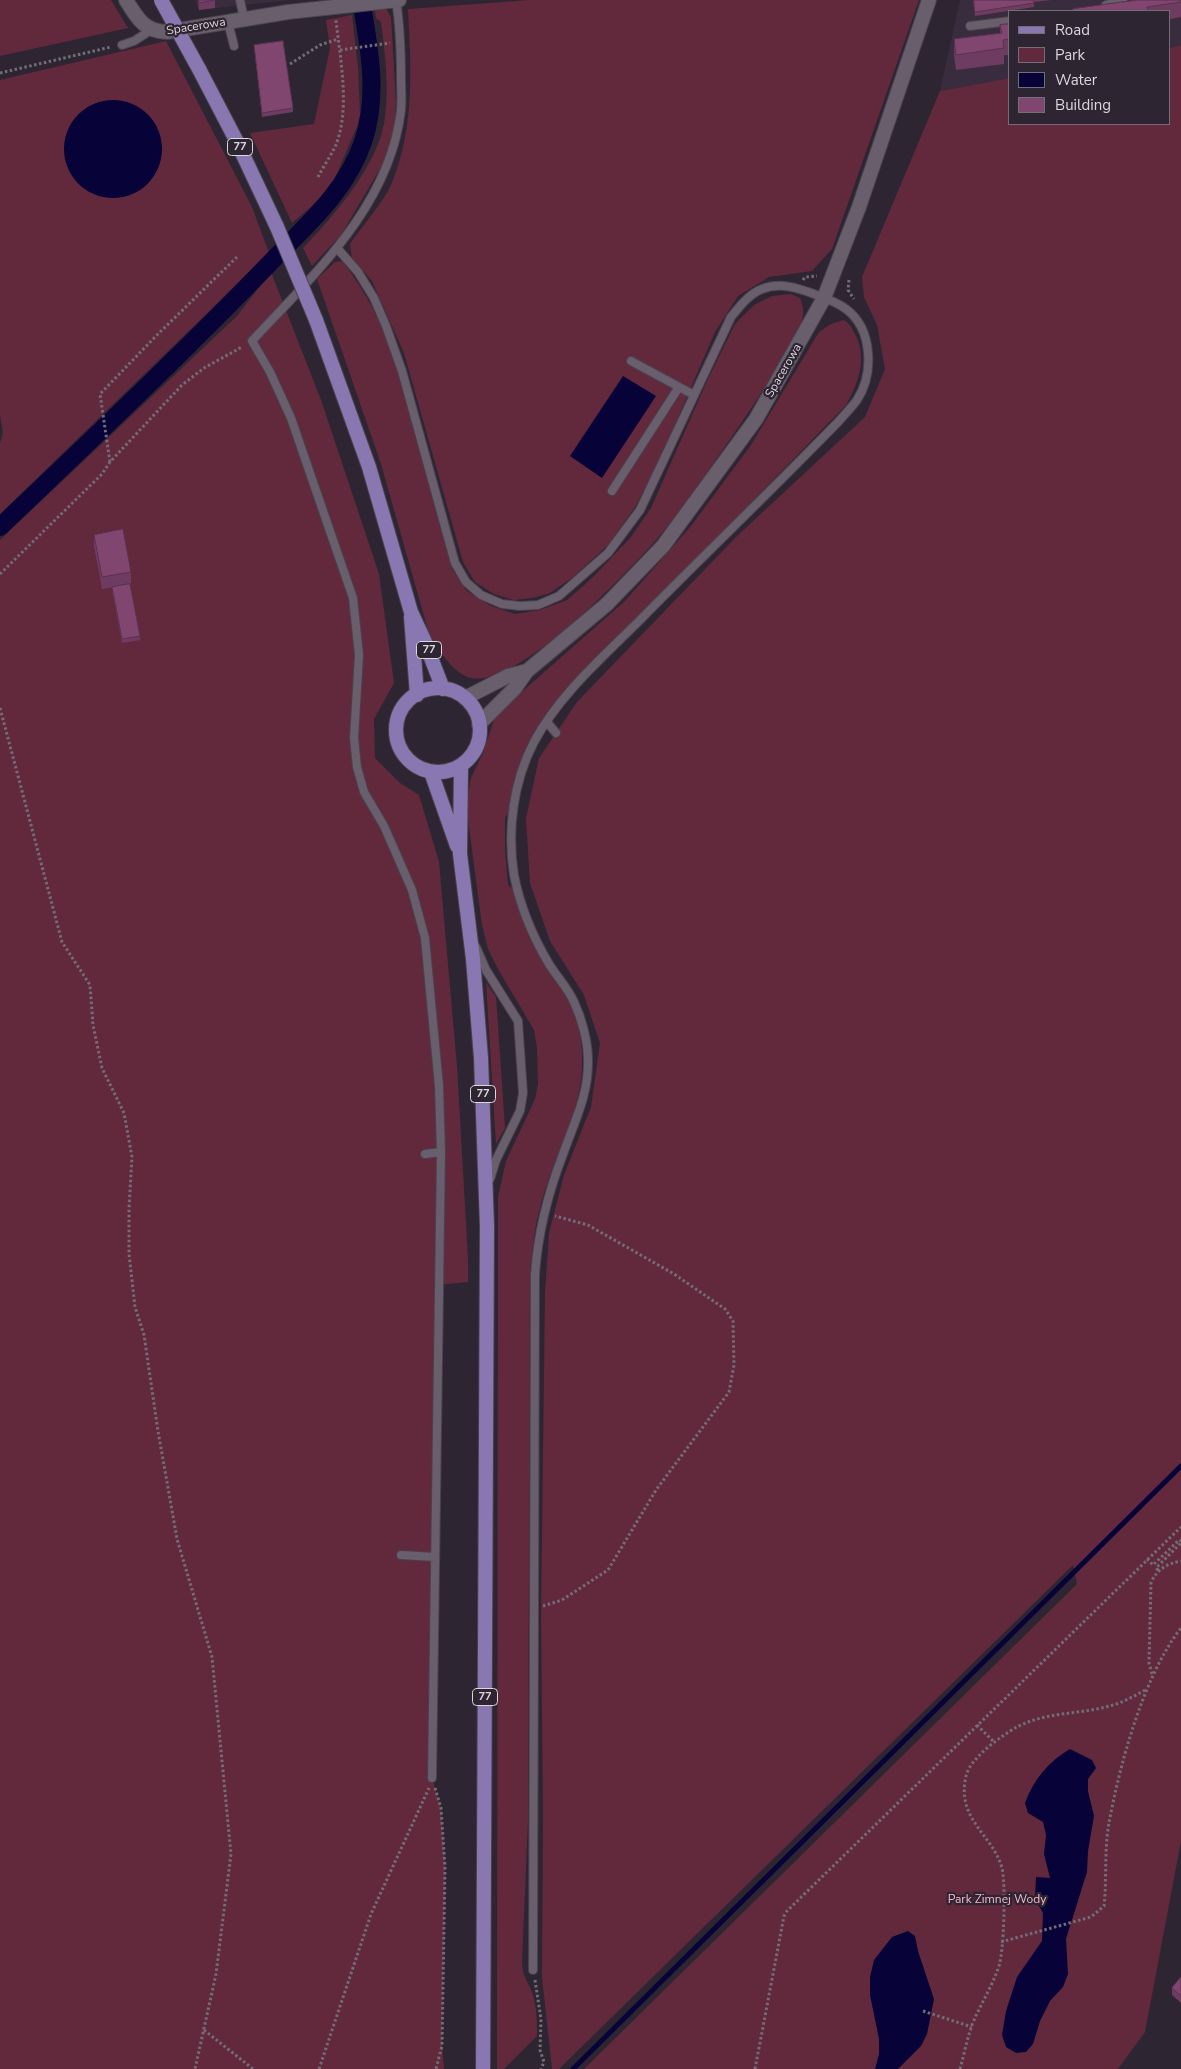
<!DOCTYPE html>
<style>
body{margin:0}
#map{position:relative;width:1181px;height:2069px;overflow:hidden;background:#2e2532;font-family:"Nunito Sans",sans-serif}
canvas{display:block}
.legend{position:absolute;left:1008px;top:10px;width:162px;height:115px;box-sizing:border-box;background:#2e2532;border:1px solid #746c77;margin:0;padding:6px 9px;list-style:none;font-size:15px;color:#dcd6de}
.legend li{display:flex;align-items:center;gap:10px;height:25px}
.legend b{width:25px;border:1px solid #746c77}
</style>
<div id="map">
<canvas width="1181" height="2069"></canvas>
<ul class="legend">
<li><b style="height:6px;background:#8977b1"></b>Road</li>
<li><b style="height:14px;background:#62293d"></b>Park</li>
<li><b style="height:14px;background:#070237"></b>Water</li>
<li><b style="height:14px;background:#804670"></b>Building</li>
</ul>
</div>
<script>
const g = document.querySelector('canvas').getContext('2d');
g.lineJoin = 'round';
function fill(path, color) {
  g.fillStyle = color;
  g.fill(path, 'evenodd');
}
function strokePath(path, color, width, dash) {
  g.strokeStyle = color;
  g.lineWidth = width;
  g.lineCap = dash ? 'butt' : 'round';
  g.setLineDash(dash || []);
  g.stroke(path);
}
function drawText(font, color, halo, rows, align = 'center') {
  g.font = font + ' "Nunito Sans",sans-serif';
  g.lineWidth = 4.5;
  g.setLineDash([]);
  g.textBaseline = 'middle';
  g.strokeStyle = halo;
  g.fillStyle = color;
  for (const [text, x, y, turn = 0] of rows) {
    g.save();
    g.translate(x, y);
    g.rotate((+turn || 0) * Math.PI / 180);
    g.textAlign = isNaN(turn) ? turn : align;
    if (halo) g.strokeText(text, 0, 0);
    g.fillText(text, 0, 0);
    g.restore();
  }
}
const built = new Path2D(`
 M 195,0 L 291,0 L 199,10 Z
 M 960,0 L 1181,0 L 1181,45 L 1170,48 L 1170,11 L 1010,11 L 1010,78 L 940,91 Z`);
const green = new Path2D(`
 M 0,0 L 111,0 L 128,28 L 0,56 Z
 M 530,0 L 919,0 L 832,249 L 812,271 L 769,277 L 738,296 L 715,332 L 657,466 L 635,507 L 609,544 L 573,577 L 550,593 L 533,598 L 514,600 L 494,594 L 475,582 L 463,562 L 404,353 L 372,281 L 352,258 L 350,244 C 361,228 384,201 391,185 C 415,128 411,69 408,9 Z
 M 375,9 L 386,9 L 391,17 L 396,102 L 394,145 L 341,235 L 312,266 L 303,248 C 334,216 380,163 385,117 C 389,85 385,54 381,22 L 376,18 Z
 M 352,15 L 358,67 L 360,113 L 358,124 L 333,183 L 312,206 L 292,223 L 250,133 L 314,124 L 330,48 L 326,20 Z
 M 166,41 L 252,207 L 269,253 L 0,514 L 0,443 L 3,433 L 0,415 L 0,80 Z
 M 1181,45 L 1181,1841 L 1145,2032 L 1118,2069 L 584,2069 L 1077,1584 L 1073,1565 L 559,2069 L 552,2069 L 542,1977 L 543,1812 L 541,1616 L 545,1293 L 549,1233 L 564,1175 L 591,1107 L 600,1043 L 584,995 L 550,941 L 530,883 L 526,818 L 539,758 L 577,702 L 736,537 L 865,417 L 885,369 L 877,325 L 864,297 L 862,277 L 940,91 L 1010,78 L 1010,124 L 1170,124 L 1170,48 Z
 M 342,261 C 366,291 381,322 394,358 L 452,569 L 467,591 L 491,606 L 515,614 L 540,610 L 567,600 L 591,579 L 631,537 L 651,508 L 708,379 L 735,324 L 754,305 L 772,296 L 791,294 L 800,298 C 804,308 804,314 801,324 C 797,338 785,353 777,367 C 757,401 735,432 713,464 C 694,490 677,516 656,540 C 626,574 518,687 472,678 C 454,675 440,651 430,637 L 381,464 L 317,279 L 335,262 Z
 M 271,272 L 321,400 L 379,574 L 394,683 L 374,719 L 375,758 L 400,783 L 419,795 L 439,862 L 457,1066 L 468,1259 L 468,1282 L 438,1285 L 432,1778 L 441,1808 L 445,1867 L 442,2046 L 444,2069 L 0,2069 L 0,540 L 237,316 Z
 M 844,320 C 849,323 851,327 854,332 C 868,357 859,382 846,405 L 558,701 L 536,730 L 524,753 L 515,784 L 510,812 L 505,817 L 505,849 L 508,885 L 512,888 C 523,915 536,940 551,966 C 560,983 572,1002 577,1021 C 596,1096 558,1139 540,1208 C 534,1228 533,1250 530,1272 L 528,1820 L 522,1962 C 523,1979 527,1979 532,1992 C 537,2007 537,2021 537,2036 L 504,2069 L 497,2069 L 498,1197 L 506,1161 L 535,1099 L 538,1085 L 537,1047 L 534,1030 L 498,969 L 488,949 L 482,925 L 468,820 L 468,795 L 471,778 L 483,753 L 494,720 L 508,704 L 625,601 L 691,526 L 751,445 L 819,332 L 831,324 Z
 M 486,982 L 496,997 L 505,1128 L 496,1144 Z`);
const water = new Path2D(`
 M64 149a49 49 0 1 1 98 0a49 49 0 1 1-98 0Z
 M 623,376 L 656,396 L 602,478 L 570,456 Z
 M 1070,1749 L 1092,1760 L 1096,1768 L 1088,1779 L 1088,1791 L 1094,1816 L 1088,1851 L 1087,1872 L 1066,1939 L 1068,1974 L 1063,1987 L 1050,2001 L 1040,2021 L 1033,2044 L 1026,2052 L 1016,2053 L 1006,2047 L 1002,2035 L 1006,2011 L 1017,1977 L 1042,1941 L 1043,1913 L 1035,1899 L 1036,1877 L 1050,1878 L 1044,1854 L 1046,1835 L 1043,1822 L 1028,1813 L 1025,1803 C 1034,1779 1048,1762 1070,1749 Z
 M 908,1931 L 915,1936 L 918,1951 L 934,1999 L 927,2034 L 921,2046 L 898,2069 L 875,2069 L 879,2054 L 879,2039 L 870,1995 L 870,1977 L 874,1960 L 892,1937 Z`);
const stream = new Path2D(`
 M 573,2069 L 1181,1466`);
const canal = new Path2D(`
 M 0,527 C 90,441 181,355 267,266 C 304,227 345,194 363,142 C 379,96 369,46 361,0`);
const path = new Path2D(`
 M 340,50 L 390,43
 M 290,64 L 320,45 L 338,39
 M 0,73 L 111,47
 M 318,177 C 323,167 330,157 335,147 C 351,110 340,59 336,20
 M 803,280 L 805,277 L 817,276
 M 849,280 L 848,290 L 854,299
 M 110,462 L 100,394 L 157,335 L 238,256
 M 0,574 L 102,474 L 110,462 L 182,385 L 204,368 L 242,347
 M 0,708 L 62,942 L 90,985 L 93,1025 L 102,1068 L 124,1113 L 132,1157 L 129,1208 L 129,1254 L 135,1307 L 144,1335 L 158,1431 L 177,1539 L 212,1657 L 231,1854 L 216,1974 L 195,2069
 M 1147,1559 L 1153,1565 L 1179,1540 L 1181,1541
 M 1158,1570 L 1156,1568 L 1181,1543
 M 543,1606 L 562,1600 L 608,1570 L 656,1490 L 729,1392 L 734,1365 L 733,1321 L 725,1309 L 674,1274 L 588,1225 L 555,1216
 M 1152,1674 L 1149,1663 L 1151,1582 C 1158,1569 1166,1564 1181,1561
 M 977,1725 L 995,1743
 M 435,1788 L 441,1808 L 445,1867 L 442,2046 L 436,2069
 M 1001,1942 L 1091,1917 L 1104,1906 C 1107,1879 1104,1850 1109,1823 C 1120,1763 1144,1675 1181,1628
 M 535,1980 L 541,2019 L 540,2050 L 544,2062 L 541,2069
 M 923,2011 L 972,2027
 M 204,2030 L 253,2069
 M 319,2069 L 371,1914 L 429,1788
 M 755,2069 L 784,1916 L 787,1911 L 1181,1527
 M 960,2069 C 964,2055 967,2039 972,2025 C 980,2005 992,1987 999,1966 C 1004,1951 1006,1884 1002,1868 C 992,1833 956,1820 966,1776 C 970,1758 1001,1736 1017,1727 C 1047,1711 1081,1715 1113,1705 C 1124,1702 1136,1695 1147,1689`);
const service = new Path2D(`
 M 240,0 L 244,19
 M 396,0 C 400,26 401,53 401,79 C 401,89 402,100 401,110 C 390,206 314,274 252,341 L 270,372 L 291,418 L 353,598 L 359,655 L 354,738 L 357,767 L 364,792 L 384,826 L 412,890 L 425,938 L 439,1086 L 441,1152 L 432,1778
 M 1106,5 L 1123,0
 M 228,22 L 234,46
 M 970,26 L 1010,21
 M 122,45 L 134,41 L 151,30
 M 337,248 L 358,272 L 374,298 L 386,326 L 402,371 L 455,563 L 466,582 L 481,595 L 502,604 L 520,606 L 538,605 L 559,596 L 608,553 L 640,510 L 731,317 C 740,306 749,294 762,289 C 780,282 798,288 814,294 C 825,298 837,302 846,309 C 873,329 874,374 857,400 C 852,407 845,414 839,421 C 774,488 706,553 639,621 C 602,658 559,695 534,742 C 513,782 507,831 514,875 C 520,906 533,937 549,964 C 557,977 568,988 574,1002 C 582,1019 588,1042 588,1060 C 589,1095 573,1125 562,1157 C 547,1196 538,1233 535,1274 L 533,1970
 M 631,361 L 694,395
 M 612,491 L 679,387
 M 547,722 L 556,733
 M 476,947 L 486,970 L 518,1021 L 523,1093 L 520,1111 L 496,1160 L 490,1179
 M 425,1154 L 441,1152
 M 401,1555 L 435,1557`);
const minor = new Path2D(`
 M 126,0 C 137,18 145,32 167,32 L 288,12 L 399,0`);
const tertiary = new Path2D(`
 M 465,698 L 508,676 L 527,671
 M 479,724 L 515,688 L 527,671 L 607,604 L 663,546 L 756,419 L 824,298 L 859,207 L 929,0`);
const primary = new Path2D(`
 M 199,69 L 237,142 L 277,227
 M 316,320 L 369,467 L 411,612 L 425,642 L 443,689
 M 411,617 L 417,695
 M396 730a42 42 0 1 1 84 0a42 42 0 1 1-84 0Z
 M 461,766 L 460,854 L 473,959 L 481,1058 L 487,1226 L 483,2069
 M 431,772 L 457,846`);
const primaryBridge = new Path2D(`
 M 161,0 L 199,69
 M 277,227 L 316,320`);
const wall = new Path2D(`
 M 198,0 L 215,0 L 215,8 L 199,10 Z
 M 973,0 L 1051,0 L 1034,2 L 1034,7 L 975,16 Z
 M 1181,0 L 1181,17 L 1170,19 L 1170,11 L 1073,11 Z
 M 1010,24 L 1010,55 L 1004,55 L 1004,64 L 956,70 L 954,55 L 954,39 L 1000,33 L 1000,25 Z
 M 254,45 L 293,108 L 293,112 L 262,117 Z
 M 94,535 L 131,572 L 131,583 L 130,584 L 140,636 L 140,640 L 122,643 L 112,591 L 112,587 L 120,586 L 102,589 L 94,546 Z
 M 1181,1977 L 1181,2003 L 1172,1995 L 1172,1988 Z`);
const building = new Path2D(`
 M 199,0 L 215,0 L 199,3 Z
 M 974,0 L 1033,0 L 1034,3 L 975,12 Z
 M 1137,0 L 1181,0 L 1181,2 L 1147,7 L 1148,11 L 1073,11 L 1073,9 Z
 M 1010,24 L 1010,39 L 1003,40 L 1004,48 L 956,55 L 954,39 L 1002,33 L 1000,25 Z
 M 283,41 L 293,108 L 262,113 L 254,45 Z
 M 123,529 L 131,572 L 102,577 L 94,535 Z
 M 130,584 L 140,636 L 122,639 L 112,587 Z
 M 1181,1977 L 1181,1996 L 1172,1988 Z`);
const shields = [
 [240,147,25],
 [429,650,25],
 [483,1094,25],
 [485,1697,25]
];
const shieldNames = [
 ["77",240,147],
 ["77",429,650],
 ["77",483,1094],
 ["77",485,1697]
];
const streetNames = [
 ["Spacerowa",196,27,-9],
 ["Spacerowa",784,371,-60]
];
const parkNames = [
 ["Park Zimnej Wody",997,1900]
];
fill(built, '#392c3e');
fill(green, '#62293d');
fill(water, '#070237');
strokePath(stream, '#070237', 5);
strokePath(canal, '#070237', 18);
strokePath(service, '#49424d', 10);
strokePath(minor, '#49424d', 16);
strokePath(tertiary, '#49424d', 16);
strokePath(primary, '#49424d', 16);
strokePath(path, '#746c77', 3, [2.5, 2.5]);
strokePath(service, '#685e6c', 8);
strokePath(minor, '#685e6c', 14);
strokePath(tertiary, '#685e6c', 14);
strokePath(primary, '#8977b1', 14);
strokePath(primaryBridge, '#49424d', 16, []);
strokePath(primaryBridge, '#8977b1', 14);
fill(wall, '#6e3c60');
fill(building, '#804670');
strokePath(building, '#5a314e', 1);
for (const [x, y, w] of shields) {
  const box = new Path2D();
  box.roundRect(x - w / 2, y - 8.5, w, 17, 4);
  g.fillStyle = '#2e2532';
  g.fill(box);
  strokePath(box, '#dcd6de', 1);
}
drawText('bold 11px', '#dcd6de', null, shieldNames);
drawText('12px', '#dcd6de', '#2e2532', streetNames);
drawText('12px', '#f8b8cb', '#2e2532', parkNames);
</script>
